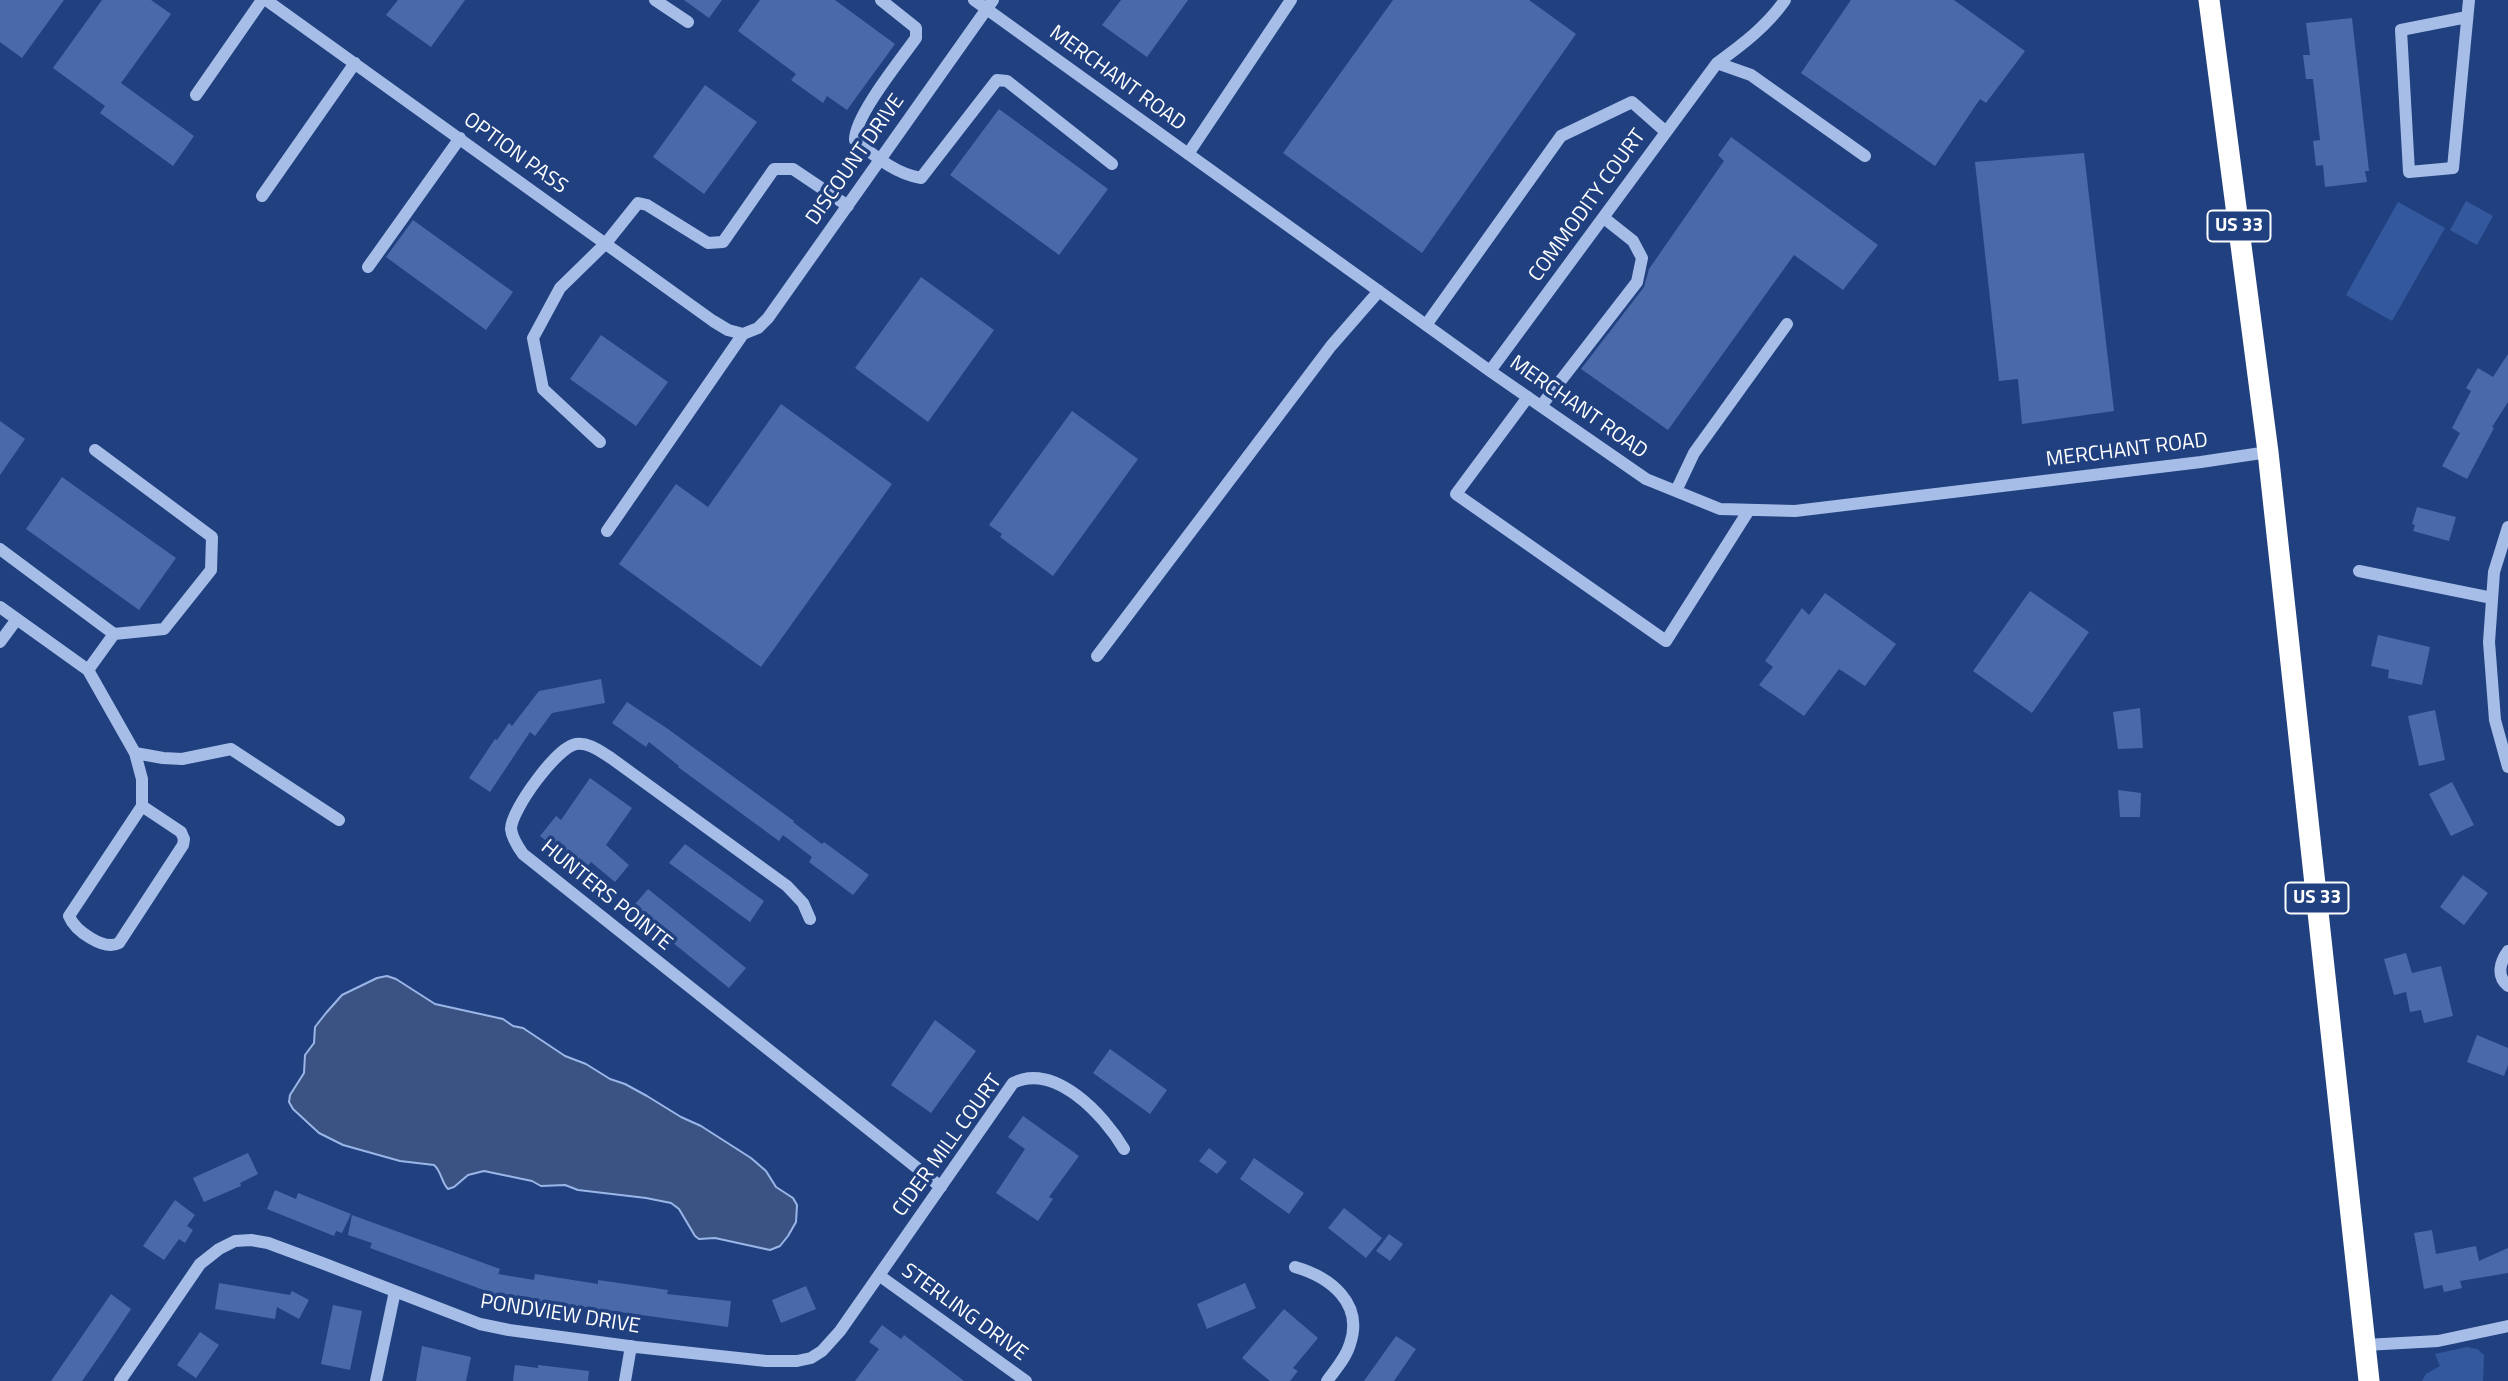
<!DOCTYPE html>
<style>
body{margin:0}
canvas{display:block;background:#204080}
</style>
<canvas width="2508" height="1381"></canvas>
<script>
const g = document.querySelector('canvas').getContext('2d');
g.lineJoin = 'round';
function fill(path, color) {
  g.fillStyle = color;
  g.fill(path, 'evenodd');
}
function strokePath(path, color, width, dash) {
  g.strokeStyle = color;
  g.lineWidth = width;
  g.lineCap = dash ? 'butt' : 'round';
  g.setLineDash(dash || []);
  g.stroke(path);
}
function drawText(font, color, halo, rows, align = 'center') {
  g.font = font + ' "Titillium Web",sans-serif';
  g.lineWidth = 7;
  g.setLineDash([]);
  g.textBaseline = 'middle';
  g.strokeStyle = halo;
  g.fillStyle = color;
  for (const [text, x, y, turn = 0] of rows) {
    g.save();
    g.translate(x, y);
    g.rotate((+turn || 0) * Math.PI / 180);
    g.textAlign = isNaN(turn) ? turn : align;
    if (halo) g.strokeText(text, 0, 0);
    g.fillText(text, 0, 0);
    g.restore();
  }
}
const green = new Path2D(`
 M 2466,201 L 2493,216 L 2477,245 L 2450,230 Z
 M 2398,202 L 2445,228 L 2392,321 L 2346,295 Z
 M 2467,1347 L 2477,1349 L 2484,1355 L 2483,1381 L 2422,1381 L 2426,1374 L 2440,1366 L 2435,1354 Z`);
const water = new Path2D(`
 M 387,976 L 396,979 L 435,1004 L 503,1019 L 513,1026 L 523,1028 L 565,1056 L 586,1064 L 610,1079 L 625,1084 L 647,1096 L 681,1117 L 701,1126 L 751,1158 L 766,1171 L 776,1187 L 793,1198 L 797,1205 L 796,1222 L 788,1236 L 780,1246 L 770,1250 L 715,1238 L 699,1239 L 695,1236 L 679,1209 L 671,1203 L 646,1198 L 578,1190 L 565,1185 L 541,1186 L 532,1181 L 484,1171 L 468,1175 L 454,1187 L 448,1189 C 441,1182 442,1172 434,1165 L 400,1161 L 343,1145 L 319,1133 L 293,1109 L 289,1102 L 290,1095 L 304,1073 L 305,1055 L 314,1043 L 315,1027 L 326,1013 L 342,995 L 377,978 Z`);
const building = new Path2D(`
 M 0,0 L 64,0 L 22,58 L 0,42 Z
 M 102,0 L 151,0 L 171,14 L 121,83 L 194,136 L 173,166 L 100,113 L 105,106 L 53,68 Z
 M 398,0 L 465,0 L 431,47 L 386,15 Z
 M 684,0 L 722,0 L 709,18 Z
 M 760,0 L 835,0 L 895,44 L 847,110 L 827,96 L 823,103 L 791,80 L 796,74 L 738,31 Z
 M 1121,0 L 1188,0 L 1147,57 L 1102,25 Z
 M 1393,0 L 1529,0 L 1576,34 L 1422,253 L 1283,153 Z
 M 1851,0 L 1954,0 L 2025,51 L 1986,103 L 1980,99 L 1935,166 L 1801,73 Z
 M 2352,18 L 2369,171 L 2365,171 L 2367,182 L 2325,187 L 2323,165 L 2316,166 L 2313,141 L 2320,140 L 2313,79 L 2306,79 L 2303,55 L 2310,55 L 2306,23 Z
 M 705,85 L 757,122 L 704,194 L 653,157 Z
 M 999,109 L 1108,189 L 1059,255 L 950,175 Z
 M 1731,137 L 1878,245 L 1843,290 L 1794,255 L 1668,430 L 1581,369 L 1644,287 L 1649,269 L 1724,161 L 1718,155 Z
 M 2084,153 L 2114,411 L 2022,424 L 2018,379 L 1999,381 L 1975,162 Z
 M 413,220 L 513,292 L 486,330 L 386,257 Z
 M 921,277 L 994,330 L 928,422 L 855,368 Z
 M 601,335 L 668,382 L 636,426 L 570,379 Z
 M 2508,354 L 2508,402 L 2492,427 L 2494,428 L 2467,479 L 2442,466 L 2460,433 L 2452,428 L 2471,391 L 2466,388 L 2478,368 L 2493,377 Z
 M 781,404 L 892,484 L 761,667 L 619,564 L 676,484 L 708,507 Z
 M 1072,411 L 1138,459 L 1053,576 L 1000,537 L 1002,534 L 989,525 Z
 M 0,421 L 25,439 L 0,475 Z
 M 62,477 L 176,558 L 139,610 L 26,529 Z
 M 2417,507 L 2456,517 L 2449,541 L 2413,531 L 2415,525 L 2412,524 Z
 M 2030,591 L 2089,632 L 2032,713 L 1973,671 Z
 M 1825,593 L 1896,644 L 1865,686 L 1839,669 L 1804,716 L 1759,685 L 1773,667 L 1765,661 L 1802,608 L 1809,615 Z
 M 2378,635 L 2430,647 L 2422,685 L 2388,678 L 2389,670 L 2371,666 Z
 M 601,679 L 605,703 L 552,713 L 535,736 L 530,732 L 490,792 L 469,778 L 495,739 L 497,740 L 509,723 L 512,726 L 539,691 Z
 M 627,702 L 668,729 L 794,821 L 793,822 L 822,844 L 824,842 L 869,875 L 853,895 L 809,862 L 812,857 L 783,835 L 779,841 L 678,767 L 679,766 L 649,742 L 646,747 L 612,723 Z
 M 2140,708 L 2143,748 L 2118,749 L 2113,712 Z
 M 2435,710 L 2445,760 L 2419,766 L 2408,716 Z
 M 590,778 L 632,808 L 606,845 L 629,865 L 615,882 L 591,862 L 584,871 L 540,836 L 556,816 L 561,820 Z
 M 2452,782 L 2474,825 L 2451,836 L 2429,794 Z
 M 2118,790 L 2141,793 L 2140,817 L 2120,817 Z
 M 685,844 L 764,901 L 750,922 L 669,863 Z
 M 2463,875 L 2488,893 L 2464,925 L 2440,907 Z
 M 648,889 L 746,968 L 729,988 L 631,909 Z
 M 2406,953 L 2412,973 L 2441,966 L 2453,1016 L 2424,1023 L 2421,1010 L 2410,1012 L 2406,992 L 2394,995 L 2384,959 Z
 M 935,1020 L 976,1051 L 931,1113 L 891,1085 Z
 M 2477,1035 L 2508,1048 L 2508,1065 L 2504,1076 L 2467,1062 Z
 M 1110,1049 L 1167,1090 L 1150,1114 L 1093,1073 Z
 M 1023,1116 L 1079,1156 L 1049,1197 L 1053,1199 L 1038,1221 L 996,1193 L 1025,1149 L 1008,1137 Z
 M 1209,1148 L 1227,1162 L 1217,1174 L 1199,1161 Z
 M 248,1153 L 258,1174 L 240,1183 L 241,1186 L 204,1202 L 193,1178 Z
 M 1254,1158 L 1304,1193 L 1289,1214 L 1240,1179 Z
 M 275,1190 L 296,1199 L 298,1193 L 351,1214 L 342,1233 L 336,1231 L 334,1236 L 267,1209 Z
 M 175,1200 L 195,1215 L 187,1226 L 193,1230 L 185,1243 L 179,1239 L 164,1260 L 143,1246 Z
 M 1344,1208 L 1382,1238 L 1366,1258 L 1328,1228 Z
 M 352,1215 L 500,1269 L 498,1274 L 534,1280 L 535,1274 L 598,1284 L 598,1280 L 668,1290 L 667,1294 L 731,1301 L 728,1327 L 497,1295 L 370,1248 L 372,1243 L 348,1235 Z
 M 2432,1230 L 2436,1254 L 2476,1246 L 2479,1261 L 2508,1248 L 2508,1273 L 2460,1281 L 2462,1288 L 2444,1292 L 2442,1285 L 2424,1289 L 2414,1233 Z
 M 1389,1234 L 1403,1244 L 1390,1261 L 1376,1251 Z
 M 219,1283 L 290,1295 L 292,1291 L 309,1300 L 299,1319 L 277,1307 L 275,1319 L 215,1309 Z
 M 1245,1283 L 1256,1308 L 1207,1329 L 1197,1304 Z
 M 806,1286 L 816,1309 L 781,1323 L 772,1300 Z
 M 111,1294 L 131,1309 L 103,1351 L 82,1381 L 51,1381 Z
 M 333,1305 L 362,1311 L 350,1370 L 321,1364 Z
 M 1284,1309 L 1318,1338 L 1293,1368 L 1298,1371 L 1290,1381 L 1270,1381 L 1242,1358 Z
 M 882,1325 L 901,1339 L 904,1335 L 964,1381 L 855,1381 L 879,1349 L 869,1342 Z
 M 200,1332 L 219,1345 L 196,1378 L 177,1365 Z
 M 1396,1336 L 1416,1349 L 1394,1381 L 1364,1381 Z
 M 422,1346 L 471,1357 L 466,1381 L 416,1381 Z
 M 515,1365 L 538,1368 L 538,1365 L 589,1371 L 588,1381 L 513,1381 Z`);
const minor = new Path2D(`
 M 266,0 L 713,321 L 728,330 L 743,334
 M 655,0 L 688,22
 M 881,0 L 916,28 L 916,38 C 901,59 854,117 855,140 C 875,156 895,174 921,178 L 997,80 L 1007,81 L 1112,164
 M 974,0 L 1490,371 L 1646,479 L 1720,509 L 1795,511 L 2201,462 L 2268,452
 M 2467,17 L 2401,30 L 2409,172 L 2453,168 L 2469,0
 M 1717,63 L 1751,75 L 1865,156
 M 196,95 L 262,0
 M 1188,154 L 1291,0
 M 262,196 L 355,63
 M 368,267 L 460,138
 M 1426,325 L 1561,136 L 1632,102 L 1666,132
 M 743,334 L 758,328 L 768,318 L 993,0
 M 1490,371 L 1717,63 C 1742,45 1767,26 1785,0
 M 1528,397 L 1456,494 L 1666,641 L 1749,510
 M 1541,406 L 1637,282 L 1642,258 L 1633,241 L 1604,218
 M 600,442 L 543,389 L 533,338 L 560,288 L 606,243 L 638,203 L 647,205 L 708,243 L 723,242 L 774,169 L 793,169 L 848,206
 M 95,450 L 212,537 L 211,570 L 164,629 L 114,634
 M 1676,491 L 1694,453 L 1787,324
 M 2508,527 L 2494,572 L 2489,642 L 2495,720 L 2508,767
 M 607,531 L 743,334
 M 0,549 L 114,634 L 88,670
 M 2359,571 L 2492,598
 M 0,607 L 88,670 L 135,753 L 142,779 L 142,806 L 69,916 C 75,931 104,951 119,943 L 183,845 L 184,839 L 181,832 L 142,806
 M 0,642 L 17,619
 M 1097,656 L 1331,346 L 1379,291
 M 135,753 L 163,758 L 182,759 L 231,749 L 339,820
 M 810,919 L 803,903 L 787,886 L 611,758 C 601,752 589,742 576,744 C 557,747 511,810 511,829 C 512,838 518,847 523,854 L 941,1187
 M 2508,951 C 2500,962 2496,976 2508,986
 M 1295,1267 C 1330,1277 1364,1303 1350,1344 C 1346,1358 1335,1370 1327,1381
 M 880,1276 L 1026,1381
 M 2365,1345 L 2438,1341 L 2508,1326
 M 120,1381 L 200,1264 L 219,1249 L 235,1241 L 251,1240 L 268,1243 L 322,1263 L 480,1324 L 509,1330 L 636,1347 L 766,1361 L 797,1361 L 811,1358 L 822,1351 L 840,1331 L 1013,1083 C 1055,1062 1104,1115 1124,1149
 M 376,1381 L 395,1291
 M 625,1381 L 631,1346`);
const highway = new Path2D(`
 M 2209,0 L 2268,452 L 2369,1381`);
const shields = [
 [2239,226,63],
 [2317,898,63]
];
const shieldNames = [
 ["US 33",2239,226],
 ["US 33",2317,898]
];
const streetNames = [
 ["MERCHANT ROAD",1117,79,36],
 ["OPTION PASS",515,154,36],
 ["DISCOUNT DRIVE",856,160,-55],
 ["COMMODITY COURT",1588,206,-54],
 ["MERCHANT ROAD",1578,408,35],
 ["MERCHANT ROAD",2127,451,-7],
 ["HUNTERS POINTE",606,896,39],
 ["CIDER MILL COURT",948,1146,-54],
 ["STERLING DRIVE",964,1313,36],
 ["PONDVIEW DRIVE",560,1315,9]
];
fill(green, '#34589e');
fill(water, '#3b5382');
strokePath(water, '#9ab6e9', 2);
fill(building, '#4969a9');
strokePath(minor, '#a6bde8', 12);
strokePath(highway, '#fff', 21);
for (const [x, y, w] of shields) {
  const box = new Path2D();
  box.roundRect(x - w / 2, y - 15.5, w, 31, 5);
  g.fillStyle = '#204080';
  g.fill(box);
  strokePath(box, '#fff', 2);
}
drawText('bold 19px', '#fff', null, shieldNames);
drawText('21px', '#fff', '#204080', streetNames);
</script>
